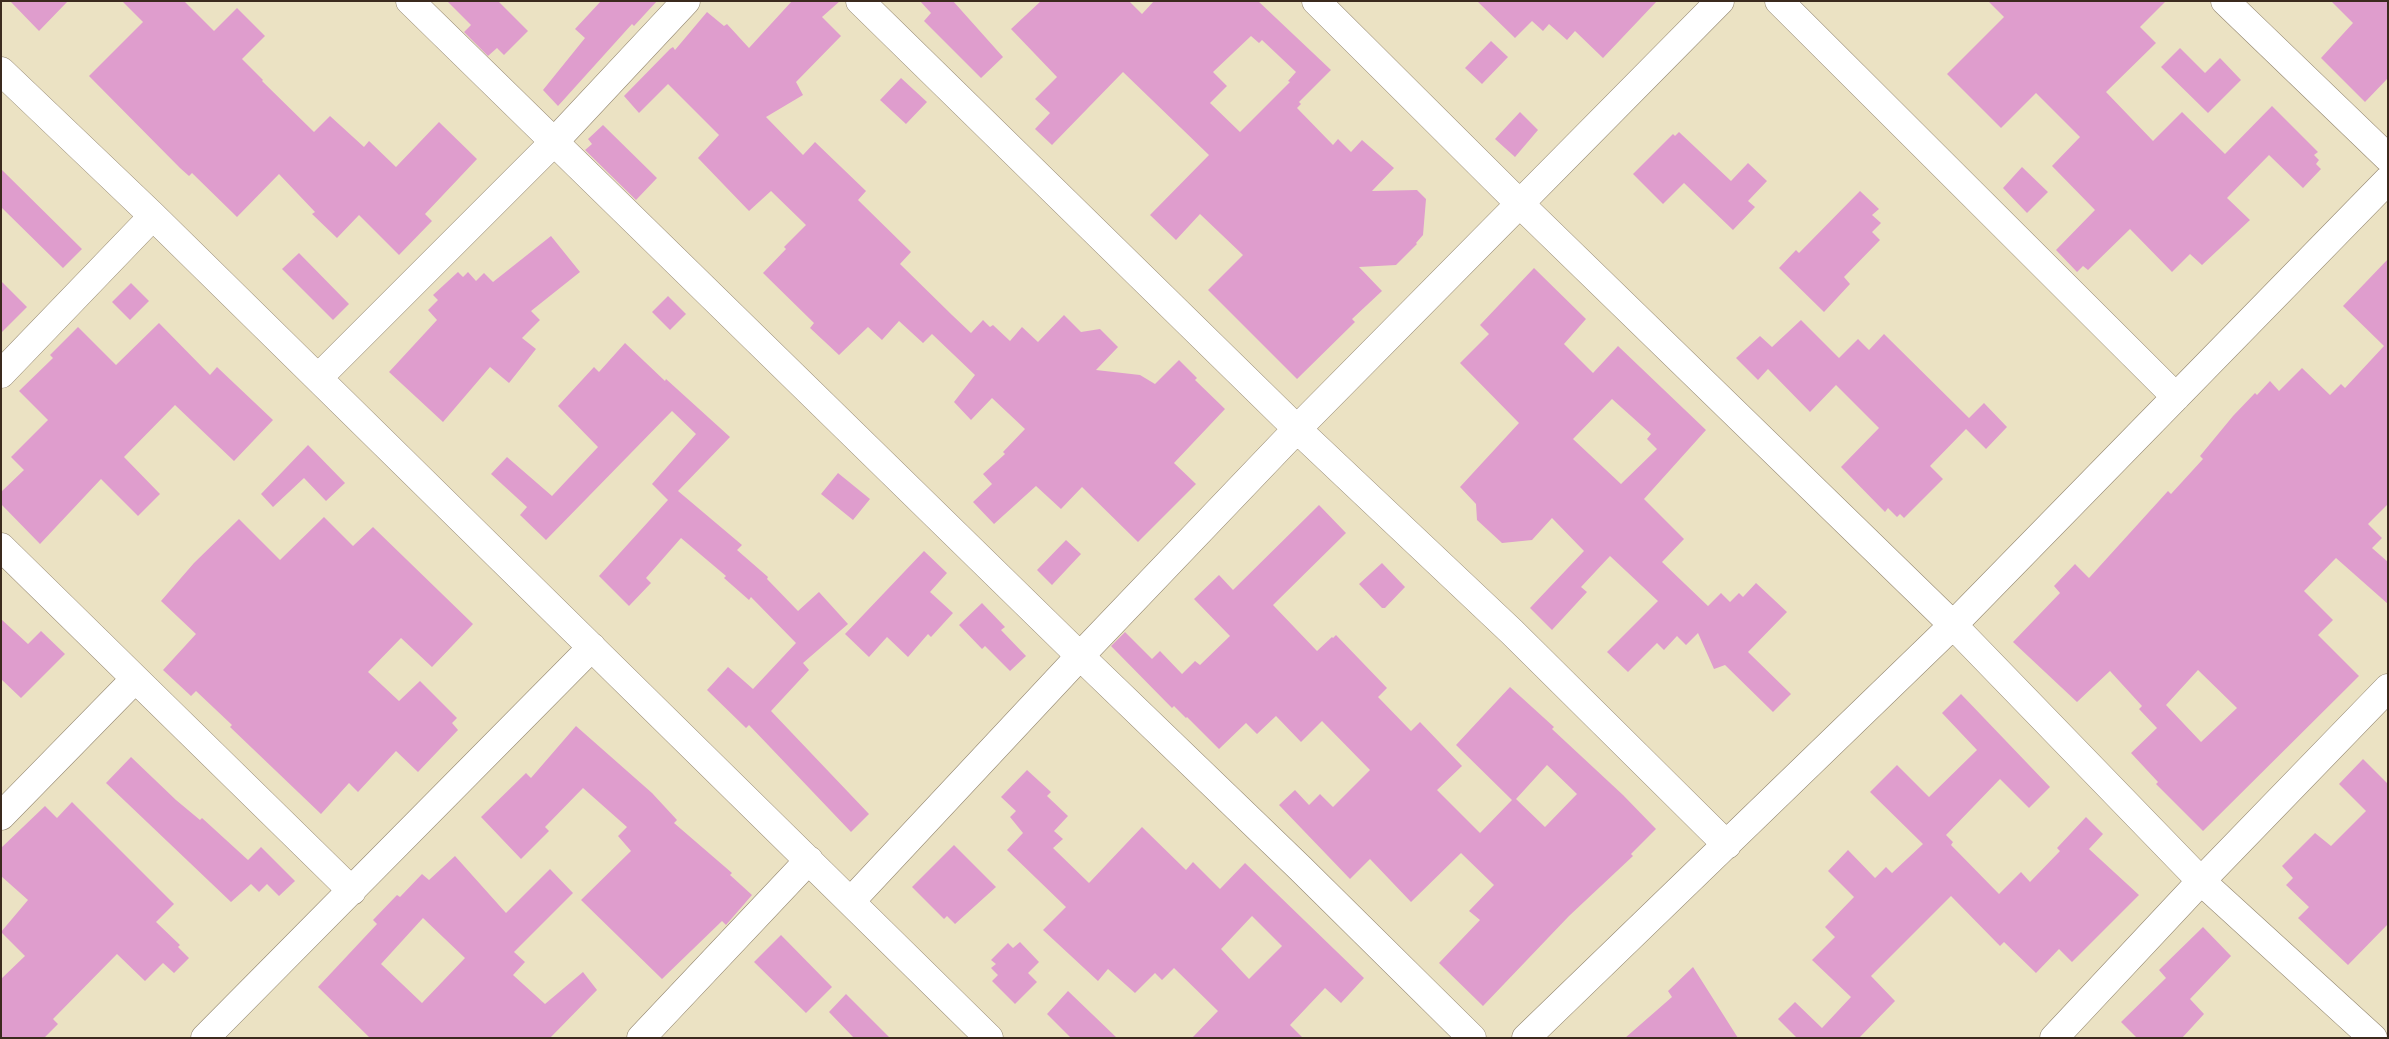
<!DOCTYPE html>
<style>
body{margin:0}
#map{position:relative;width:2389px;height:1039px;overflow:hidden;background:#ebe2c3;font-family:"Comic Neue",sans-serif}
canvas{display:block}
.frame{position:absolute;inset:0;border:2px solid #3b2a1e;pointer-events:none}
</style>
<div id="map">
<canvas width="2389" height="1039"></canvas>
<div class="frame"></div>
</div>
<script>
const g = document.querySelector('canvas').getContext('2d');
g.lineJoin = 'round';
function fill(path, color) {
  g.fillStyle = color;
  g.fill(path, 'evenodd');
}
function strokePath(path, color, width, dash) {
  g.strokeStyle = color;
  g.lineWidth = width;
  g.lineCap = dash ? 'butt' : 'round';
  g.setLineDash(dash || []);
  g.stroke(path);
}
const building = new Path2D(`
 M 10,1 L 68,1 L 39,31 Z
 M 122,1 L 184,1 L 214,31 L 237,8 L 265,36 L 242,59 L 263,80 L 262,81 L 314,132 L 330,116 L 364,147 L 369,141 L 396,167 L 439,122 L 477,159 L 425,214 L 432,221 L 399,255 L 359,215 L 337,238 L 312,214 L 315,212 L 279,174 L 237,217 L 192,173 L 189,176 L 180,168 L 89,76 L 143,22 Z
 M 447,1 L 498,1 L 528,31 L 504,55 L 497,48 L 488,56 L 464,32 L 471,25 Z
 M 601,1 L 657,1 L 634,26 L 632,24 L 558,106 L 543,90 L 585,38 L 575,29 Z
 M 792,1 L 840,1 L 822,17 L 841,36 L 796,82 L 803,95 L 766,117 L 803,155 L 815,142 L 866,191 L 858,200 L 911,252 L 900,264 L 952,315 L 971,333 L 983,320 L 990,327 L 993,325 L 1010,341 L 1022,327 L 1038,342 L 1064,315 L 1081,332 L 1100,329 L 1118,347 L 1096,370 L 1140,375 L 1155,384 L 1179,360 L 1197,378 L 1195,380 L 1225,409 L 1174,463 L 1196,484 L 1138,542 L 1082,487 L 1061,509 L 1036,486 L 994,524 L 973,502 L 992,484 L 983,474 L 1005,454 L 1003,452 L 1025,429 L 992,398 L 971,420 L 954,402 L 975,375 L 932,334 L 923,343 L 899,321 L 882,340 L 868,327 L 839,355 L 810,328 L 814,323 L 763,273 L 786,249 L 784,247 L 806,225 L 771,191 L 749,211 L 698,158 L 719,135 L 668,84 L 639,113 L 624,96 L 670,49 L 673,47 L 675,50 L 707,12 L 724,26 L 727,24 L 749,48 Z
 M 920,1 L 953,1 L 1003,57 L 981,78 L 924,21 L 931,13 Z
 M 1041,1 L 1129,1 L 1142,14 L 1154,1 L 1258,1 L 1331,70 L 1299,102 L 1301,104 L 1297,108 L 1333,145 L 1338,139 L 1351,152 L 1362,140 L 1394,168 L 1372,191 L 1417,190 L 1426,199 L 1423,235 L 1416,243 L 1417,244 L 1396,265 L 1359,267 L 1382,291 L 1352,319 L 1355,322 L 1297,379 L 1208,290 L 1243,255 L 1200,214 L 1176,240 L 1150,215 L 1209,155 L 1123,72 L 1052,145 L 1035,129 L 1050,113 L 1035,99 L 1057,77 L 1011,29 ZM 1251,36 L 1259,43 L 1262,40 L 1296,72 L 1288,81 L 1290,82 L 1240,132 L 1210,103 L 1227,86 L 1213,72 Z
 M 1477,1 L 1657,1 L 1603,58 L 1575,31 L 1567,40 L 1549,24 L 1543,31 L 1532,21 L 1515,38 Z
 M 1988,1 L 2166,1 L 2140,27 L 2156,43 L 2106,92 L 2153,141 L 2182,112 L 2225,154 L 2272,106 L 2318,152 L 2314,155 L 2319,160 L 2316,164 L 2321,169 L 2303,188 L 2269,155 L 2227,198 L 2250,220 L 2202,265 L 2190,254 L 2172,272 L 2130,229 L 2088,270 L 2083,266 L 2077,272 L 2056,250 L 2095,210 L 2052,166 L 2080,137 L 2036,93 L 2001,128 L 1947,74 L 2004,17 Z
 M 2331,1 L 2388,1 L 2388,78 L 2365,102 L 2321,58 L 2353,23 Z
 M 1491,41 L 1508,57 L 1482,84 L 1465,68 Z
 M 2180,48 L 2205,73 L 2220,58 L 2241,80 L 2208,113 L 2161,67 Z
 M 901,78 L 927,102 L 906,124 L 880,100 Z
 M 1520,112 L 1538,130 L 1515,157 L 1495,139 Z
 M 603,125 L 657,178 L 636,200 L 585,150 L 592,144 L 588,139 Z
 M 1679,132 L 1731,181 L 1748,163 L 1767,181 L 1748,201 L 1755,207 L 1733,230 L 1684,183 L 1663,204 L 1633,174 L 1673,134 L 1675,136 Z
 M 2022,167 L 2048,192 L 2027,213 L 2003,188 Z
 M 1,169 L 82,249 L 63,268 L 1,207 Z
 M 1860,191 L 1879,209 L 1872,215 L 1881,223 L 1872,232 L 1880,240 L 1844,277 L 1850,284 L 1824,312 L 1779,268 L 1796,250 L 1799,253 Z
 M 551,236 L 580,272 L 531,311 L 540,320 L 522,338 L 536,349 L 509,383 L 490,367 L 443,422 L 389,372 L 437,320 L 428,310 L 438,300 L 433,295 L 458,272 L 463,277 L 468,272 L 476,281 L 484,273 L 493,282 Z
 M 299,253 L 349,304 L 333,320 L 282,269 Z
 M 2388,259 L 2388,504 L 2368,524 L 2382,538 L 2372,548 L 2388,562 L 2388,604 L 2336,558 L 2304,591 L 2333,620 L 2318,635 L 2359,676 L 2203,831 L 2156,784 L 2158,782 L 2131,753 L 2157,728 L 2139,709 L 2142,706 L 2110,671 L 2077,702 L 2013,642 L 2060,593 L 2054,586 L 2075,564 L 2089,578 L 2168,491 L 2171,494 L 2203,459 L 2200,456 L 2233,416 L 2255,393 L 2257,395 L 2270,381 L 2279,391 L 2302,368 L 2330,395 L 2341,384 L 2345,388 L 2384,346 L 2343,306 ZM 2198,670 L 2237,708 L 2201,742 L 2166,705 Z
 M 1534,268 L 1586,319 L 1564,344 L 1593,373 L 1618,346 L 1706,430 L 1644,499 L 1684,539 L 1662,562 L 1708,606 L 1721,593 L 1730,602 L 1739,593 L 1743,597 L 1756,583 L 1787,612 L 1748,652 L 1791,694 L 1773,712 L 1725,665 L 1714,669 L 1698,633 L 1686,645 L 1677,636 L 1664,650 L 1657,643 L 1628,672 L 1607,652 L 1658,601 L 1610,556 L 1581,587 L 1587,592 L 1552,630 L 1530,608 L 1584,551 L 1552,518 L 1532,540 L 1502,543 L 1477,520 L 1476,504 L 1460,487 L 1519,423 L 1460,363 L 1489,334 L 1480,325 ZM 1612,399 L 1651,434 L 1647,439 L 1657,449 L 1621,484 L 1573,439 Z
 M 1,281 L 27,307 L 1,333 Z
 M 131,283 L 149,301 L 130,320 L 112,302 Z
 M 668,296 L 686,314 L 670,330 L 652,312 Z
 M 1801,320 L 1839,358 L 1858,339 L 1869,350 L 1884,334 L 1969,418 L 1984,403 L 2007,427 L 1986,449 L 1966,429 L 1930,466 L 1943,479 L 1904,518 L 1900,514 L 1897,517 L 1888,508 L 1885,512 L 1841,467 L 1879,428 L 1836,385 L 1810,412 L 1768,369 L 1758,380 L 1736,358 L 1760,336 L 1772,347 Z
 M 159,323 L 210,375 L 217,367 L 273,420 L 234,461 L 175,405 L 124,457 L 160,494 L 138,516 L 101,479 L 40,544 L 1,504 L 1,492 L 24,470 L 11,457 L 48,420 L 19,391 L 53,358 L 50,355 L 78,327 L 116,365 Z
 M 625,343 L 665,381 L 666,379 L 730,437 L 678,491 L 742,545 L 737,550 L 768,577 L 767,579 L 798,611 L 819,592 L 848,624 L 803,663 L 809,670 L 771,711 L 869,814 L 851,832 L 749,725 L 746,728 L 707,690 L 728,667 L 753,689 L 796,643 L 751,597 L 749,600 L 724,578 L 726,576 L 681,538 L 646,578 L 651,583 L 629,606 L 599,576 L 668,500 L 652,484 L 696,434 L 672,411 L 546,540 L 520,515 L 527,507 L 491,474 L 507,457 L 552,496 L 598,447 L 558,406 L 594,367 L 599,372 Z
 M 308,445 L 345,483 L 326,501 L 304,478 L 273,507 L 261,494 Z
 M 838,473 L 870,499 L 853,520 L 821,494 Z
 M 1319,505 L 1346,533 L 1273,605 L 1317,651 L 1332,637 L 1333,638 L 1336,635 L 1387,688 L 1378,697 L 1411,731 L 1420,722 L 1462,766 L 1437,790 L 1480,833 L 1512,800 L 1456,745 L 1510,687 L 1554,727 L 1552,729 L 1623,795 L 1656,829 L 1631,854 L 1633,856 L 1569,916 L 1483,1006 L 1439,963 L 1480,920 L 1469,911 L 1494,885 L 1461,853 L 1411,902 L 1370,859 L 1350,879 L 1279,805 L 1295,790 L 1309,805 L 1320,794 L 1333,807 L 1370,770 L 1322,721 L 1301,742 L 1276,716 L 1257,734 L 1246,723 L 1219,749 L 1187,717 L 1186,718 L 1174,706 L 1172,708 L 1111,646 L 1125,632 L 1152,659 L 1160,651 L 1182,674 L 1195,661 L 1200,665 L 1230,636 L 1194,599 L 1219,575 L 1233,590 ZM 1547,765 L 1577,794 L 1545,827 L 1516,799 Z
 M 324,517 L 353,546 L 373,527 L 473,624 L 432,667 L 401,638 L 368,672 L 399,701 L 420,681 L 457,718 L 452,723 L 458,730 L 418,772 L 396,751 L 358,792 L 349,783 L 321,814 L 230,727 L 232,725 L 196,691 L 191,696 L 163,670 L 196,634 L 161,601 L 194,563 L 239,519 L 280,560 Z
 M 1066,540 L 1081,554 L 1052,585 L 1037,570 Z
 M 924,551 L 947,573 L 930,592 L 953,613 L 931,637 L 928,634 L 908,657 L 887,637 L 869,657 L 845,634 Z
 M 1382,563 L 1405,587 L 1385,608 L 1382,608 L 1359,584 Z
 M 982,603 L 1005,627 L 1001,630 L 1026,656 L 1010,671 L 985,646 L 982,649 L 959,625 Z
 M 1,619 L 28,644 L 41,631 L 65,654 L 21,698 L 1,679 Z
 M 1961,694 L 2050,787 L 2029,808 L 2000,779 L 1946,835 L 1953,842 L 1951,845 L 1999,894 L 2021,872 L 2030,882 L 2060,851 L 2057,848 L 2086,817 L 2103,834 L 2089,849 L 2139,895 L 2072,962 L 2059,949 L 2036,973 L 2004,942 L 2000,946 L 1951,896 L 1871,976 L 1895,1001 L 1859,1038 L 1797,1038 L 1778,1019 L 1795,1002 L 1822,1028 L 1851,997 L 1812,960 L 1835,937 L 1825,927 L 1854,897 L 1828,871 L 1848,850 L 1875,878 L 1886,867 L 1892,873 L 1923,844 L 1870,792 L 1897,765 L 1929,797 L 1977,750 L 1942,713 Z
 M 576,726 L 652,793 L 677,820 L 674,823 L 732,873 L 730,875 L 752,895 L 726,925 L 722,921 L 662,979 L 581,900 L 631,851 L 618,836 L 627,827 L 583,788 L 545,827 L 549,831 L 521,859 L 481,817 L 526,773 L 531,778 Z
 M 131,757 L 176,800 L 200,820 L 202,818 L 248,860 L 261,847 L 295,881 L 279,896 L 267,884 L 259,892 L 251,884 L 231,902 L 106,783 Z
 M 2363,759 L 2388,784 L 2388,924 L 2348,965 L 2298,918 L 2309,907 L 2286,885 L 2293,878 L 2282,866 L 2315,833 L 2331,846 L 2366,811 L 2339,784 Z
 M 1027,770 L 1051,792 L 1047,796 L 1068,816 L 1054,831 L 1063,839 L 1053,848 L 1089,883 L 1142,827 L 1186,870 L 1193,862 L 1220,889 L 1245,863 L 1364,978 L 1341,1003 L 1325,988 L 1290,1025 L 1303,1038 L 1192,1038 L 1218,1011 L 1174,968 L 1162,980 L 1155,973 L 1135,993 L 1108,969 L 1098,981 L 1043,930 L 1066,907 L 1007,850 L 1023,833 L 1010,817 L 1016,811 L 1001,797 ZM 1252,916 L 1282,946 L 1249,979 L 1221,949 Z
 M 72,802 L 174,904 L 156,922 L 180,945 L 178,947 L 189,958 L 174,973 L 163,963 L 145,981 L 117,954 L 53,1019 L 58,1024 L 44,1038 L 1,1038 L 1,979 L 25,956 L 1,932 L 28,900 L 1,876 L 1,848 L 45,806 L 57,818 Z
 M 954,845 L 996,887 L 955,924 L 947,916 L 944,919 L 912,887 Z
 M 455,856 L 506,913 L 550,869 L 573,893 L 514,952 L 525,962 L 513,975 L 545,1004 L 583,972 L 597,990 L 550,1038 L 370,1038 L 318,987 L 377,924 L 373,920 L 397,895 L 400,897 L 422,874 L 429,880 ZM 423,918 L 465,958 L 422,1003 L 381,964 Z
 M 2203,927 L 2231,956 L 2190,999 L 2204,1014 L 2182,1038 L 2137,1038 L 2121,1022 L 2166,978 L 2159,970 Z
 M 781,935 L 832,987 L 806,1013 L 754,962 Z
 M 1020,942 L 1039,962 L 1028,973 L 1037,982 L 1015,1004 L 992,981 L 998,975 L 991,968 L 996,964 L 991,960 L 1008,943 L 1013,948 Z
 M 1693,967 L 1738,1038 L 1625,1038 L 1672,997 L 1668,991 Z
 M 1068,991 L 1117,1038 L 1071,1038 L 1047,1014 Z
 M 846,994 L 890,1038 L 854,1038 L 829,1012 Z`);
const minor = new Path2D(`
 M 410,1 L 1080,656 L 1300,868 L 1472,1038
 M 860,1 L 1297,429 L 1512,632 L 1727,845
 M 1316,1 L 1520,204 L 1953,625 L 2201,881 L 2373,1038
 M 1779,1 L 2176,397
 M 2225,1 L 2388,158
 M 1,71 L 153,216 L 989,1038
 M 1,374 L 153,216
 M 318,378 L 555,141 L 686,1
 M 1,547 L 352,891
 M 1,816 L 135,679
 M 851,901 L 1080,656 L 1297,429 L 1720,1
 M 205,1038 L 592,647
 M 641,1038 L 809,860
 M 1526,1038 L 1953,625 L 2388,180
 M 2054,1038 L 2201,881 L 2388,688`);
fill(building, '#df9dcd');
strokePath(minor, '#938670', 29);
strokePath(minor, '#fff', 28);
</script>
